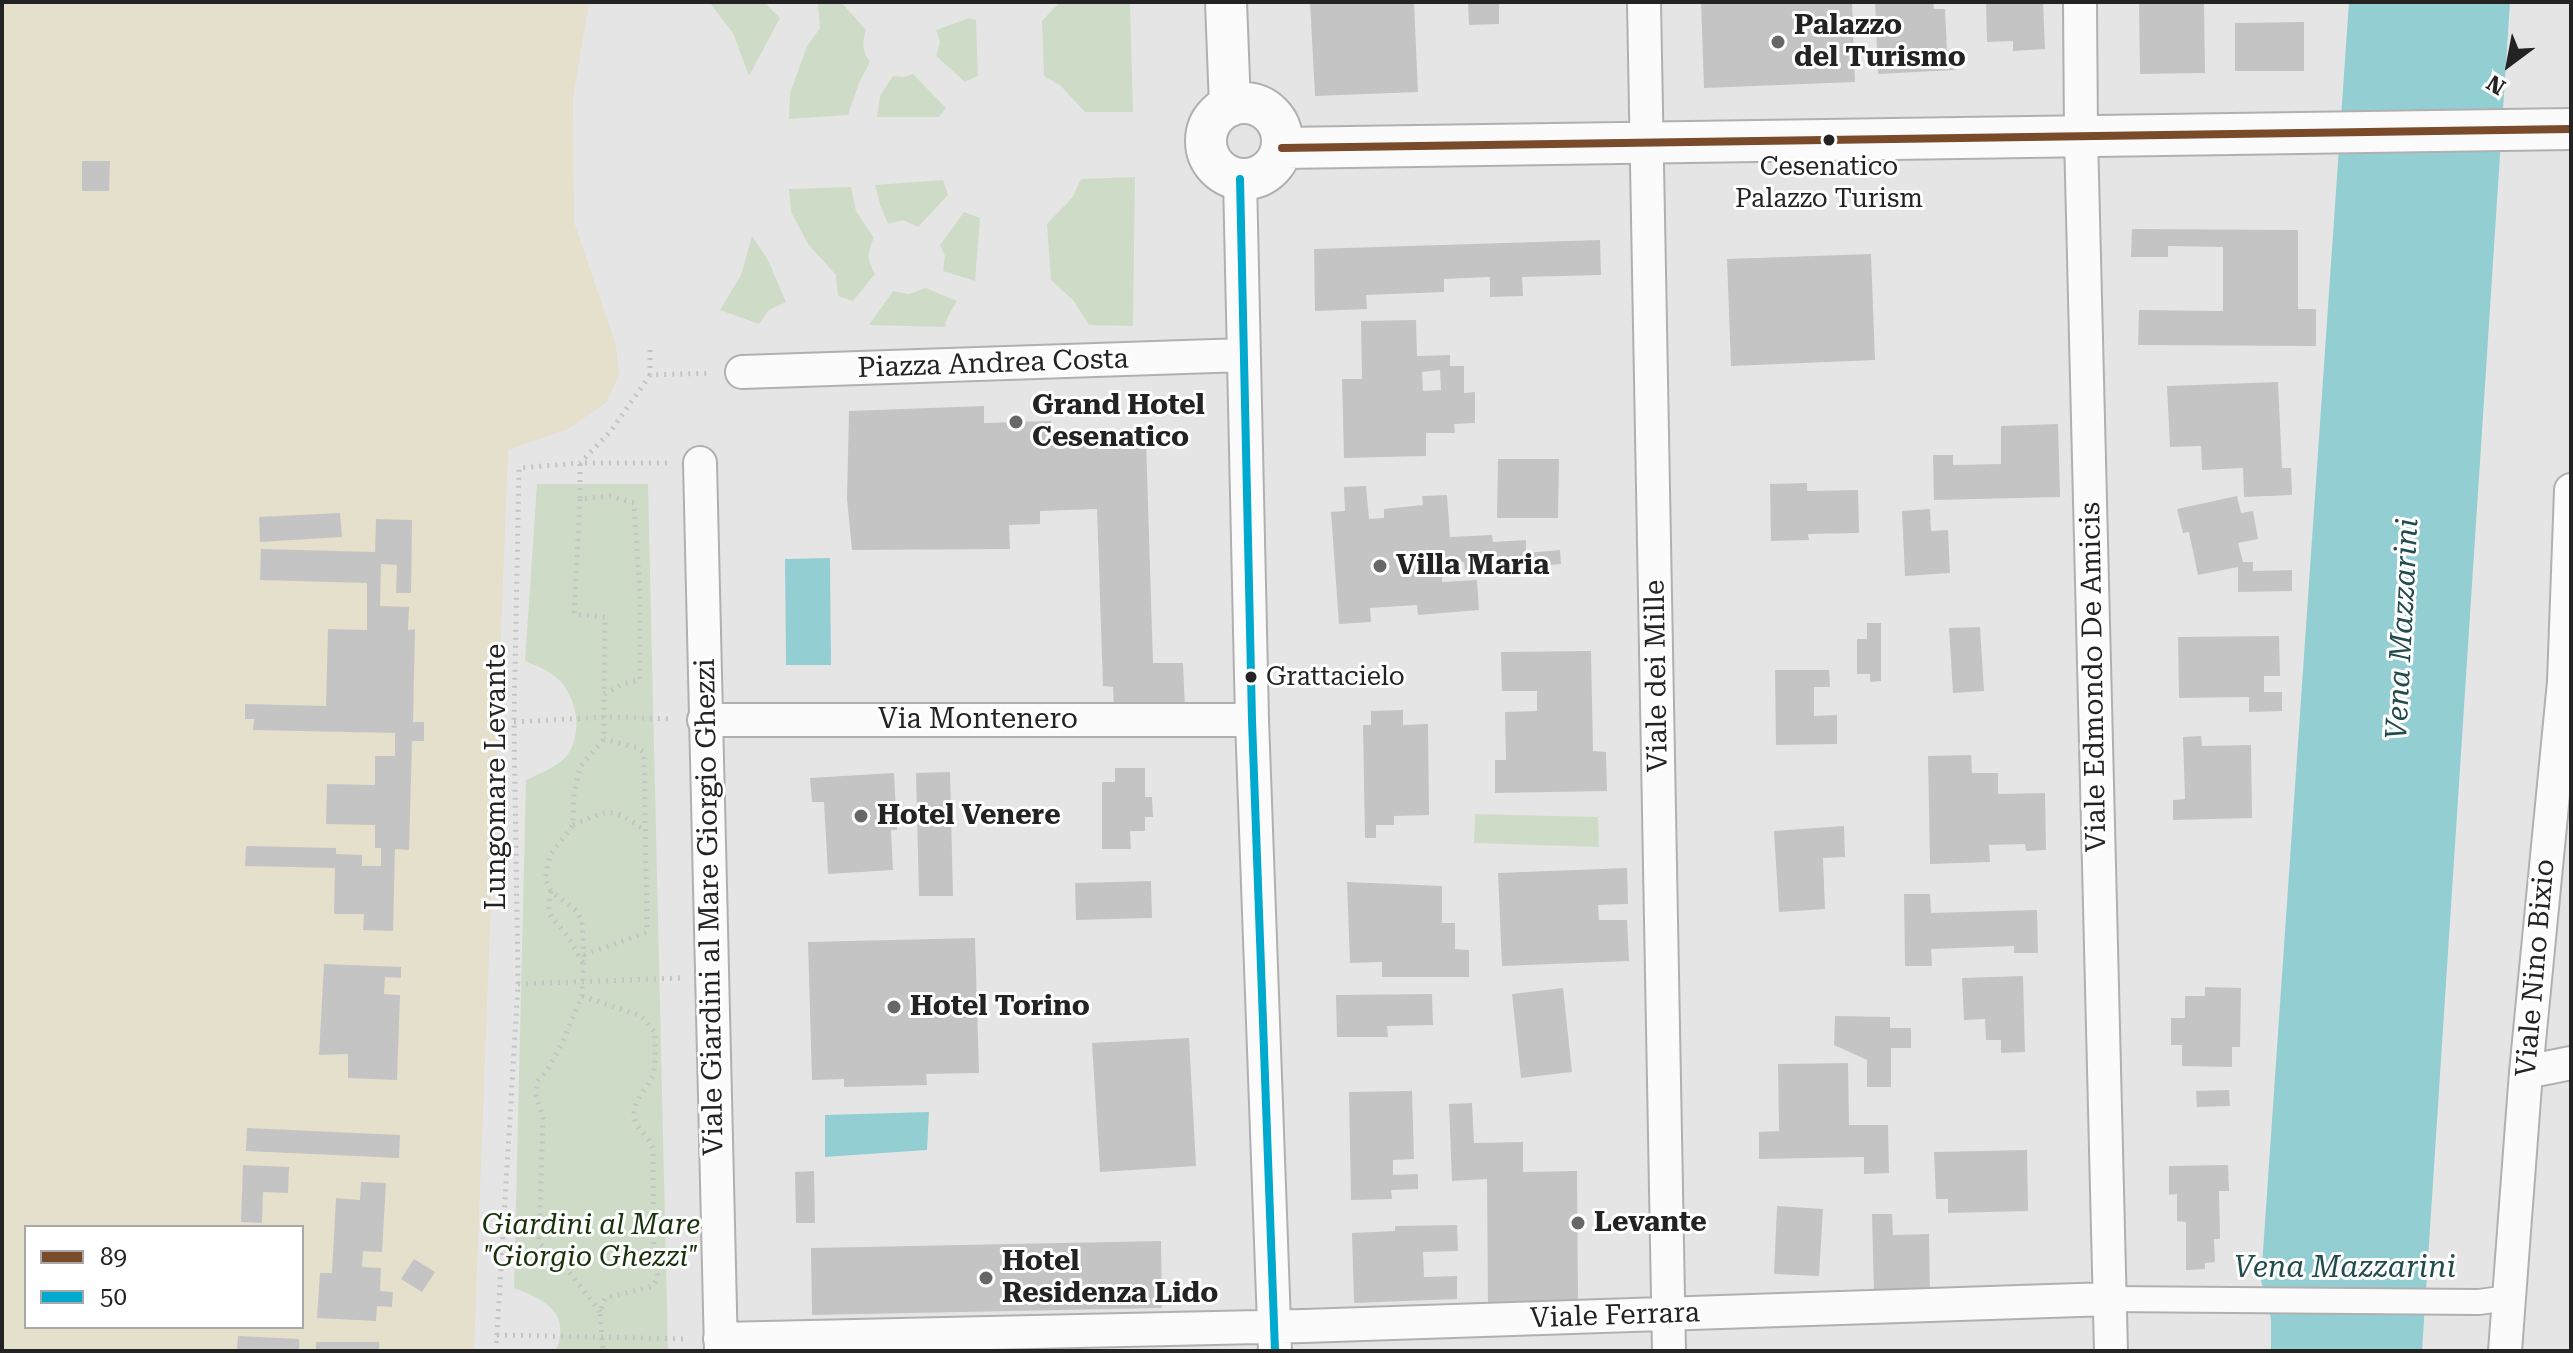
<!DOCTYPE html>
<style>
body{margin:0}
#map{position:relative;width:2573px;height:1353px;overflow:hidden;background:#e6e5e6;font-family:"Roboto Serif",serif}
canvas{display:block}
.frame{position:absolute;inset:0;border:4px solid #232324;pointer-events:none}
.legend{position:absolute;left:24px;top:1225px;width:280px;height:104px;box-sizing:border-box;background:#fff;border:2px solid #a7a7a7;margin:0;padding:10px 14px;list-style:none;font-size:24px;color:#232324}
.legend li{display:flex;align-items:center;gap:16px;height:40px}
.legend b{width:40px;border:2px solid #a7a7a7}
.north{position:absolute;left:2469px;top:24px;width:80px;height:80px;-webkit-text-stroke:6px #fff;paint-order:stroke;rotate:212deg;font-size:22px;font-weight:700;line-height:32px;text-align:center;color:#232324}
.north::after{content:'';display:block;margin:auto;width:28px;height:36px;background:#232324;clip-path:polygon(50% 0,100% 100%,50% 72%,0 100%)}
</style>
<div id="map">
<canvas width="2573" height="1353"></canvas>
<div class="frame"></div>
<ul class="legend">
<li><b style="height:10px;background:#7a4b2a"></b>89</li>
<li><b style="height:10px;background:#00a9ce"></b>50</li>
</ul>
<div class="north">N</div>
</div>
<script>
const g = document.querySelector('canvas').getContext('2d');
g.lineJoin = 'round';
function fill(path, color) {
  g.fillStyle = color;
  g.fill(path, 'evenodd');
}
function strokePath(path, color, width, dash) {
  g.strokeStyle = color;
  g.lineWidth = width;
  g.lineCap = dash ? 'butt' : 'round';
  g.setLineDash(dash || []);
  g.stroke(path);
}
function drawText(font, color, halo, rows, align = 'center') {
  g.font = font + ' "Roboto Serif",serif';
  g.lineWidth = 6;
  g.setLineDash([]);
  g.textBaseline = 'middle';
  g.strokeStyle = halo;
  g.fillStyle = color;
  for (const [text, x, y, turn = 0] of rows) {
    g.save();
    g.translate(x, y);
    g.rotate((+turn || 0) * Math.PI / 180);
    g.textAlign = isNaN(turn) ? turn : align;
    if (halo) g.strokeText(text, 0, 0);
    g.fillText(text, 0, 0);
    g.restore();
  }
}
const green = new Path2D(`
 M 709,2 L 764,2 L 780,18 L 749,76 L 733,33 Z
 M 841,2 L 866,30 C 862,43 862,51 870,62 L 859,83 L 848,115 L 789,119 L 790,93 L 807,46 L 820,28 L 818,3 Z
 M 1060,2 L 1130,2 L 1133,112 L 1085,112 L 1061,86 L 1044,76 L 1042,21 Z
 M 969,18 L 976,20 L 978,76 L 965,82 L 936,56 L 940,42 L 936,30 Z
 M 913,74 L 946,108 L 939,117 L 877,117 L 880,96 L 893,76 L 904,77 Z
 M 1135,177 L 1133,326 L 1089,325 L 1073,300 L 1051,280 L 1047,224 L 1072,198 L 1081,179 Z
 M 943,180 L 948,195 L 918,227 L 903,220 L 888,224 L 880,204 L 875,185 Z
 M 851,187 L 856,211 L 874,238 C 867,252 867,261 875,274 L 853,301 L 838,296 L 836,275 L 808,244 L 791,212 L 789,189 Z
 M 964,212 L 980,218 L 975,281 L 943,271 L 945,256 L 940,245 Z
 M 752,236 L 768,260 L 786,302 L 769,310 L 759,324 L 720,310 L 741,275 Z
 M 926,288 L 957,301 L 947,318 L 945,327 L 869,325 L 893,291 L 909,294 Z
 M 537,484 L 648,484 L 668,1351 L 556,1351 C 571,1313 546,1300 514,1288 L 526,780 C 540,773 559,767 568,754 C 583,732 577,697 558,679 C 548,670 537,666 525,661 Z
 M 1475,814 L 1598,817 L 1599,847 L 1474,843 Z`);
const sand = new Path2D(`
 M 2,2 L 589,2 L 573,98 L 574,222 L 616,345 L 619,375 L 607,402 L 568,429 L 508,450 L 474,1351 L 2,1351 ZM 26,1227 L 302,1227 L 302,1327 L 26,1327 Z`);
const water = new Path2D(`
 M 2349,2 L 2510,2 L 2422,1351 L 2271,1351 L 2271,1319 L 2261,1280 Z
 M 830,558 L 831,665 L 786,665 L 785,559 Z
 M 929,1112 L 927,1150 L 825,1157 L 825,1115 Z`);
const building = new Path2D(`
 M 1310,2 L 1414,2 L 1418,92 L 1315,96 Z
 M 1468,2 L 1499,2 L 1499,24 L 1469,25 Z
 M 1701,2 L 1852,2 L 1855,82 L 1704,88 Z
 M 1875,2 L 1933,2 L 1934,9 L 1945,9 L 1947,50 L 1954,50 L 1955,70 L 1878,74 Z
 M 1986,2 L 2043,2 L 2045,49 L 2013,51 L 2013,41 L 1987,42 Z
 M 2139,2 L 2204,2 L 2205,73 L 2140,74 Z
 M 2304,22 L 2304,71 L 2235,71 L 2235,23 Z
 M 82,161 L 110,161 L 109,191 L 82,191 Z
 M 2132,229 L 2298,230 L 2298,309 L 2316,309 L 2316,346 L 2138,345 L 2139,310 L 2223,311 L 2223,247 L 2168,246 L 2168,257 L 2131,257 Z
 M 1600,240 L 1601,275 L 1522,277 L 1523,296 L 1490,297 L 1490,277 L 1444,279 L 1444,292 L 1366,295 L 1367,309 L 1315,311 L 1314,249 Z
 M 1871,254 L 1875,360 L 1731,366 L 1727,259 Z
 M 1416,320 L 1417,356 L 1450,355 L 1450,366 L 1464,366 L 1464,393 L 1475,392 L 1475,423 L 1454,424 L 1455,433 L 1426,433 L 1426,456 L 1344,458 L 1342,379 L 1362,379 L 1361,321 ZM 1440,370 L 1441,390 L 1423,391 L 1422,372 Z
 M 2278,382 L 2282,468 L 2291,468 L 2292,495 L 2244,497 L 2243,468 L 2202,470 L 2201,446 L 2170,447 L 2167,386 Z
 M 984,406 L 984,423 L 1051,421 L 1052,443 L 1146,440 L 1153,663 L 1183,663 L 1185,709 L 1114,712 L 1113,687 L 1103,686 L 1097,509 L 1040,511 L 1040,524 L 1009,525 L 1010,549 L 852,550 L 847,499 L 849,411 Z
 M 2058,424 L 2060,497 L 1934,500 L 1933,455 L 1953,455 L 1953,465 L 2001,464 L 2001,426 Z
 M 1498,459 L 1559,459 L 1558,518 L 1497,518 Z
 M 1807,483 L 1807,491 L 1858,490 L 1859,533 L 1808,534 L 1809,540 L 1771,541 L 1770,484 Z
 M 1366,486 L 1369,519 L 1384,518 L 1384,509 L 1423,505 L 1422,496 L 1447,495 L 1450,537 L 1492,535 L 1493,542 L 1526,540 L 1526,553 L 1560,550 L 1561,564 L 1465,571 L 1464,562 L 1420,565 L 1421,575 L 1442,573 L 1442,582 L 1477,580 L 1479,610 L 1418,615 L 1417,605 L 1370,608 L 1371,622 L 1339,624 L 1331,512 L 1345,511 L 1344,487 Z
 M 2237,496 L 2241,513 L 2253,511 L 2258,539 L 2238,543 L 2243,562 L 2253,562 L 2253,571 L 2292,570 L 2292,591 L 2238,592 L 2238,567 L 2198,575 L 2189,532 L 2183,533 L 2177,509 Z
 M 1930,509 L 1931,531 L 1948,530 L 1950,573 L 1905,576 L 1902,511 Z
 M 340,513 L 342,537 L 260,542 L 259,517 Z
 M 376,519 L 412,520 L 411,593 L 396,593 L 397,565 L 381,564 L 380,606 L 409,607 L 408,630 L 415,629 L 413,722 L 424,722 L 424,741 L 412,741 L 409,850 L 395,849 L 393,931 L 363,930 L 364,914 L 334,914 L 335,868 L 245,866 L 246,846 L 336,848 L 336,854 L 362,855 L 362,866 L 381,866 L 381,848 L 375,848 L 375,825 L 326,824 L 327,784 L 375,785 L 375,756 L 395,756 L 395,733 L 253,730 L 254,719 L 245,719 L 245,704 L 326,706 L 328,629 L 367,630 L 367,583 L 260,580 L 261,549 L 375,552 Z
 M 1867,623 L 1881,623 L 1881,681 L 1870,682 L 1870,674 L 1857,674 L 1857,639 L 1867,639 Z
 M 1980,627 L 1984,691 L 1953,693 L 1949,628 Z
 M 2279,636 L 2280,676 L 2264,676 L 2264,692 L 2282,692 L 2282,711 L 2249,712 L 2249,697 L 2179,698 L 2178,637 Z
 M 1591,651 L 1593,751 L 1606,752 L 1607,791 L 1495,793 L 1495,760 L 1506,760 L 1505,712 L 1537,711 L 1537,691 L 1502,691 L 1501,652 Z
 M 1775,670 L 1829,670 L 1830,687 L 1814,687 L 1814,716 L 1837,715 L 1837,744 L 1776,745 Z
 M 1403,710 L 1403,725 L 1428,724 L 1429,815 L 1394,816 L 1394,825 L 1376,825 L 1376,838 L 1365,838 L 1363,725 L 1371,725 L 1371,711 Z
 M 2201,736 L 2202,746 L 2251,745 L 2252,818 L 2173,820 L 2173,800 L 2185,799 L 2183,737 Z
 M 1971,755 L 1972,773 L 1998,773 L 1998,794 L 2045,793 L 2046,850 L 2026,851 L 2025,844 L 1989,845 L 1990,862 L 1930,864 L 1928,756 Z
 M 1115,768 L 1145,768 L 1145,797 L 1152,797 L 1153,817 L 1145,817 L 1145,831 L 1130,831 L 1131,849 L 1102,849 L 1102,782 L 1115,782 Z
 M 950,772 L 953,896 L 919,896 L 916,773 Z
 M 894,773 L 897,830 L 891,830 L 893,870 L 828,874 L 824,802 L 812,802 L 810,778 Z
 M 1844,826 L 1845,857 L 1823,858 L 1825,909 L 1779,912 L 1774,831 Z
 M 1627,868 L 1628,904 L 1598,905 L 1599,920 L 1627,920 L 1629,961 L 1502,966 L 1498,873 Z
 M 1151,881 L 1152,918 L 1076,920 L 1075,883 Z
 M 1347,882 L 1442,886 L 1442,923 L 1455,923 L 1455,949 L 1469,950 L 1469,977 L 1382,977 L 1382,962 L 1350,963 Z
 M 1904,894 L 1930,894 L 1931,913 L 2037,910 L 2038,953 L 2014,953 L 2014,946 L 1931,949 L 1932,966 L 1905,966 Z
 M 975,938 L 979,1073 L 926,1074 L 927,1085 L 844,1087 L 844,1079 L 812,1080 L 808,942 Z
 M 324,964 L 401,967 L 401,978 L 385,977 L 384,994 L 400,995 L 397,1080 L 348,1078 L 348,1054 L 319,1055 Z
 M 2023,976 L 2025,1052 L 2001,1053 L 2001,1040 L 1986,1040 L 1985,1019 L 1964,1020 L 1962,978 Z
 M 2205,987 L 2241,988 L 2240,1047 L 2232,1047 L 2232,1067 L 2182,1066 L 2182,1045 L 2171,1045 L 2171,1018 L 2185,1018 L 2185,996 L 2205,996 Z
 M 1563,988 L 1572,1072 L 1521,1078 L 1512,994 Z
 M 1432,994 L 1433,1025 L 1387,1026 L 1388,1037 L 1337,1037 L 1336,995 Z
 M 1835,1016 L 1890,1017 L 1890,1028 L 1911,1028 L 1911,1048 L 1891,1048 L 1891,1087 L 1867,1087 L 1867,1060 L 1834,1045 Z
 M 1189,1038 L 1196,1166 L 1100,1172 L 1092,1043 Z
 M 1848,1063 L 1849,1125 L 1888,1125 L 1889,1173 L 1864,1174 L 1864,1157 L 1759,1159 L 1759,1132 L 1779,1131 L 1778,1064 Z
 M 2229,1090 L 2230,1106 L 2197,1107 L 2196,1091 Z
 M 1412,1091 L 1414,1159 L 1393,1160 L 1393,1175 L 1418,1174 L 1418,1189 L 1391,1190 L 1392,1199 L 1351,1200 L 1349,1092 Z
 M 1472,1103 L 1474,1143 L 1523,1142 L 1523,1172 L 1577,1171 L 1578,1302 L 1488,1304 L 1487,1179 L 1452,1181 L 1449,1104 Z
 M 247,1128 L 400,1135 L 399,1158 L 246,1151 Z
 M 2027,1150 L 2028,1211 L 1948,1213 L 1948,1199 L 1936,1199 L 1934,1152 Z
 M 243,1165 L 289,1167 L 288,1193 L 263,1192 L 262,1223 L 241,1222 Z
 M 2228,1165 L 2229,1191 L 2219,1191 L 2220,1239 L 2214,1239 L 2215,1262 L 2205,1263 L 2205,1269 L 2186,1270 L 2186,1222 L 2177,1221 L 2177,1194 L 2169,1195 L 2169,1166 Z
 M 814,1171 L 815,1223 L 796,1223 L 795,1172 Z
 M 361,1182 L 386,1183 L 382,1252 L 363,1251 L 362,1267 L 381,1268 L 380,1291 L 393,1292 L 392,1307 L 377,1306 L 376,1321 L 317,1318 L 320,1273 L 332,1273 L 336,1198 L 360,1200 Z
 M 1777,1206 L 1823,1209 L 1819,1276 L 1774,1274 Z
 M 1872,1214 L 1892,1214 L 1893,1235 L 1929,1234 L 1930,1293 L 1874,1294 Z
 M 1457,1225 L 1458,1251 L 1423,1252 L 1424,1277 L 1457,1276 L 1457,1299 L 1354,1303 L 1352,1233 L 1395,1231 L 1395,1226 Z
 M 1161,1241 L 1162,1308 L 812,1315 L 811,1248 Z
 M 414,1259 L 435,1272 L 422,1292 L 401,1279 Z
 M 238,1336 L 299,1339 L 299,1351 L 237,1351 Z
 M 316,1342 L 379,1342 L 379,1351 L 316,1351 Z`);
const path = new Path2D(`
 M 650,350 L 650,375
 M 580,499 L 574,614 L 605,617 L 604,694
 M 514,722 L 605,717 L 672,719
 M 573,825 C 613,808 610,807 646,831
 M 551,891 C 546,918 550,914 565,933 C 572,942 576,953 583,963
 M 584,955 L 647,932 L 644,753 L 638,748 L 604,739
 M 518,984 L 681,978
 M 582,996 L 641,1016 L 655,1032 C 654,1045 657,1065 652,1077 C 646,1091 628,1105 636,1123 C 640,1132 649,1136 653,1149 L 654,1253 L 658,1276 L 653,1286 L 605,1298 L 600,1312 L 603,1351
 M 600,1312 L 567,1269 L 539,1243 L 543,1118 L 536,1095 L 537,1081 L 546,1072 L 561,1045 L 582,996 L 584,955 L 582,921 L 577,911 L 551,891 L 545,879 L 550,855 L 573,825 L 574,794 L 580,767 L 604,739 L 604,694 L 621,685 L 640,680 L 640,595 L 634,503 L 610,496 L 580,499 L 580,463 L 667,463
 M 497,1335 L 688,1339
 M 496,1351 L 518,984 L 514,722 L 519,468 L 580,463 L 611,431 L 650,375 L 712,373`);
const pedestrian = new Path2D(`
 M 2109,1299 L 2479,1302 L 2508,1298`);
const minor = new Path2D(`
 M 1644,2 L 1669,1351
 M 2080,2 L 2081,136 L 2111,1351
 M 1240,179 L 1252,720 L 1275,1351
 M 742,372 L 1243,355
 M 700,463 L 721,1351
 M 704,720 L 1252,720
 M 2526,1072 L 2571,1063
 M 720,1339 L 1304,1326 L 2109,1299
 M 2505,1351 L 2526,1072 L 2564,682 L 2571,490`);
const tertiary = new Path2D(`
 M 1226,2 L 1230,106
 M1206 141a38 38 0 1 1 76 0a38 38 0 1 1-76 0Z
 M 1282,148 L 2571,129`);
const bus1 = new Path2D(`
 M 1282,148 L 2571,129`);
const bus2 = new Path2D(`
 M 1240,179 L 1252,720 L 1275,1351`);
const markers = [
 [1778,42,8,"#676768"],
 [1829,140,7,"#232324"],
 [1016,422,8,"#676768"],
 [1380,566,8,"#676768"],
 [1251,677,7,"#232324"],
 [861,816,8,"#676768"],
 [894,1007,8,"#676768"],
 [1578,1223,8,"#676768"],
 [986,1278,8,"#676768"]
];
const busNames = [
 ["Cesenatico",1829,167],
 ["Palazzo Turism",1829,199],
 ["Grattacielo",1266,677,"left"]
];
const poiNames = [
 ["Palazzo",1794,26],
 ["del Turismo",1794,58],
 ["Grand Hotel",1032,406],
 ["Cesenatico",1032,438],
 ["Villa Maria",1396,566],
 ["Hotel Venere",877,816],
 ["Hotel Torino",910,1007],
 ["Levante",1594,1223],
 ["Hotel",1002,1262],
 ["Residenza Lido",1002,1294]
];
const streetNames = [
 ["Piazza Andrea Costa",993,364,-2],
 ["Viale dei Mille",1657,676,-91],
 ["Viale Edmondo De Amicis",2094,677,-91],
 ["Via Montenero",978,720],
 ["Lungomare Levante",497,777,-90],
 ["Viale Giardini al Mare Giorgio Ghezzi",710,907,-91],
 ["Viale Nino Bixio",2536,968,-85],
 ["Viale Ferrara",1615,1316,-2]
];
const parkNames = [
 ["Giardini al Mare",591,1226],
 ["\"Giorgio Ghezzi\"",591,1258]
];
const waterNames = [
 ["Vena Mazzarini",2403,629,-87],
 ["Vena Mazzarini",2345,1268]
];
fill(green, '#cedcc7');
fill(sand, '#e5e0cc');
fill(water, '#93cfd2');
fill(building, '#c5c4c4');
strokePath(pedestrian, '#b1b0b1', 28);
strokePath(minor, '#b1b0b1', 36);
strokePath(tertiary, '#b1b0b1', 44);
strokePath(path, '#c4c4c5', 5, [2, 6]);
strokePath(pedestrian, '#fbfbfb', 24);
strokePath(minor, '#fbfbfb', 32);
strokePath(tertiary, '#fbfbfb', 40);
strokePath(bus1, '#7a4b2a', 8);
strokePath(bus2, '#00a9ce', 8);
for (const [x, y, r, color] of markers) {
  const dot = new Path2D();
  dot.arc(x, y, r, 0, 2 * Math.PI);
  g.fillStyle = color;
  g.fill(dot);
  strokePath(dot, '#fff', 3);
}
drawText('26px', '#232324', '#fff', busNames);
drawText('bold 28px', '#232324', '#fff', poiNames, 'left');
drawText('28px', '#232324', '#fff', streetNames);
drawText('italic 28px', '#1a320c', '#fff', parkNames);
drawText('italic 30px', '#224b4d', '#fff', waterNames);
</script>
